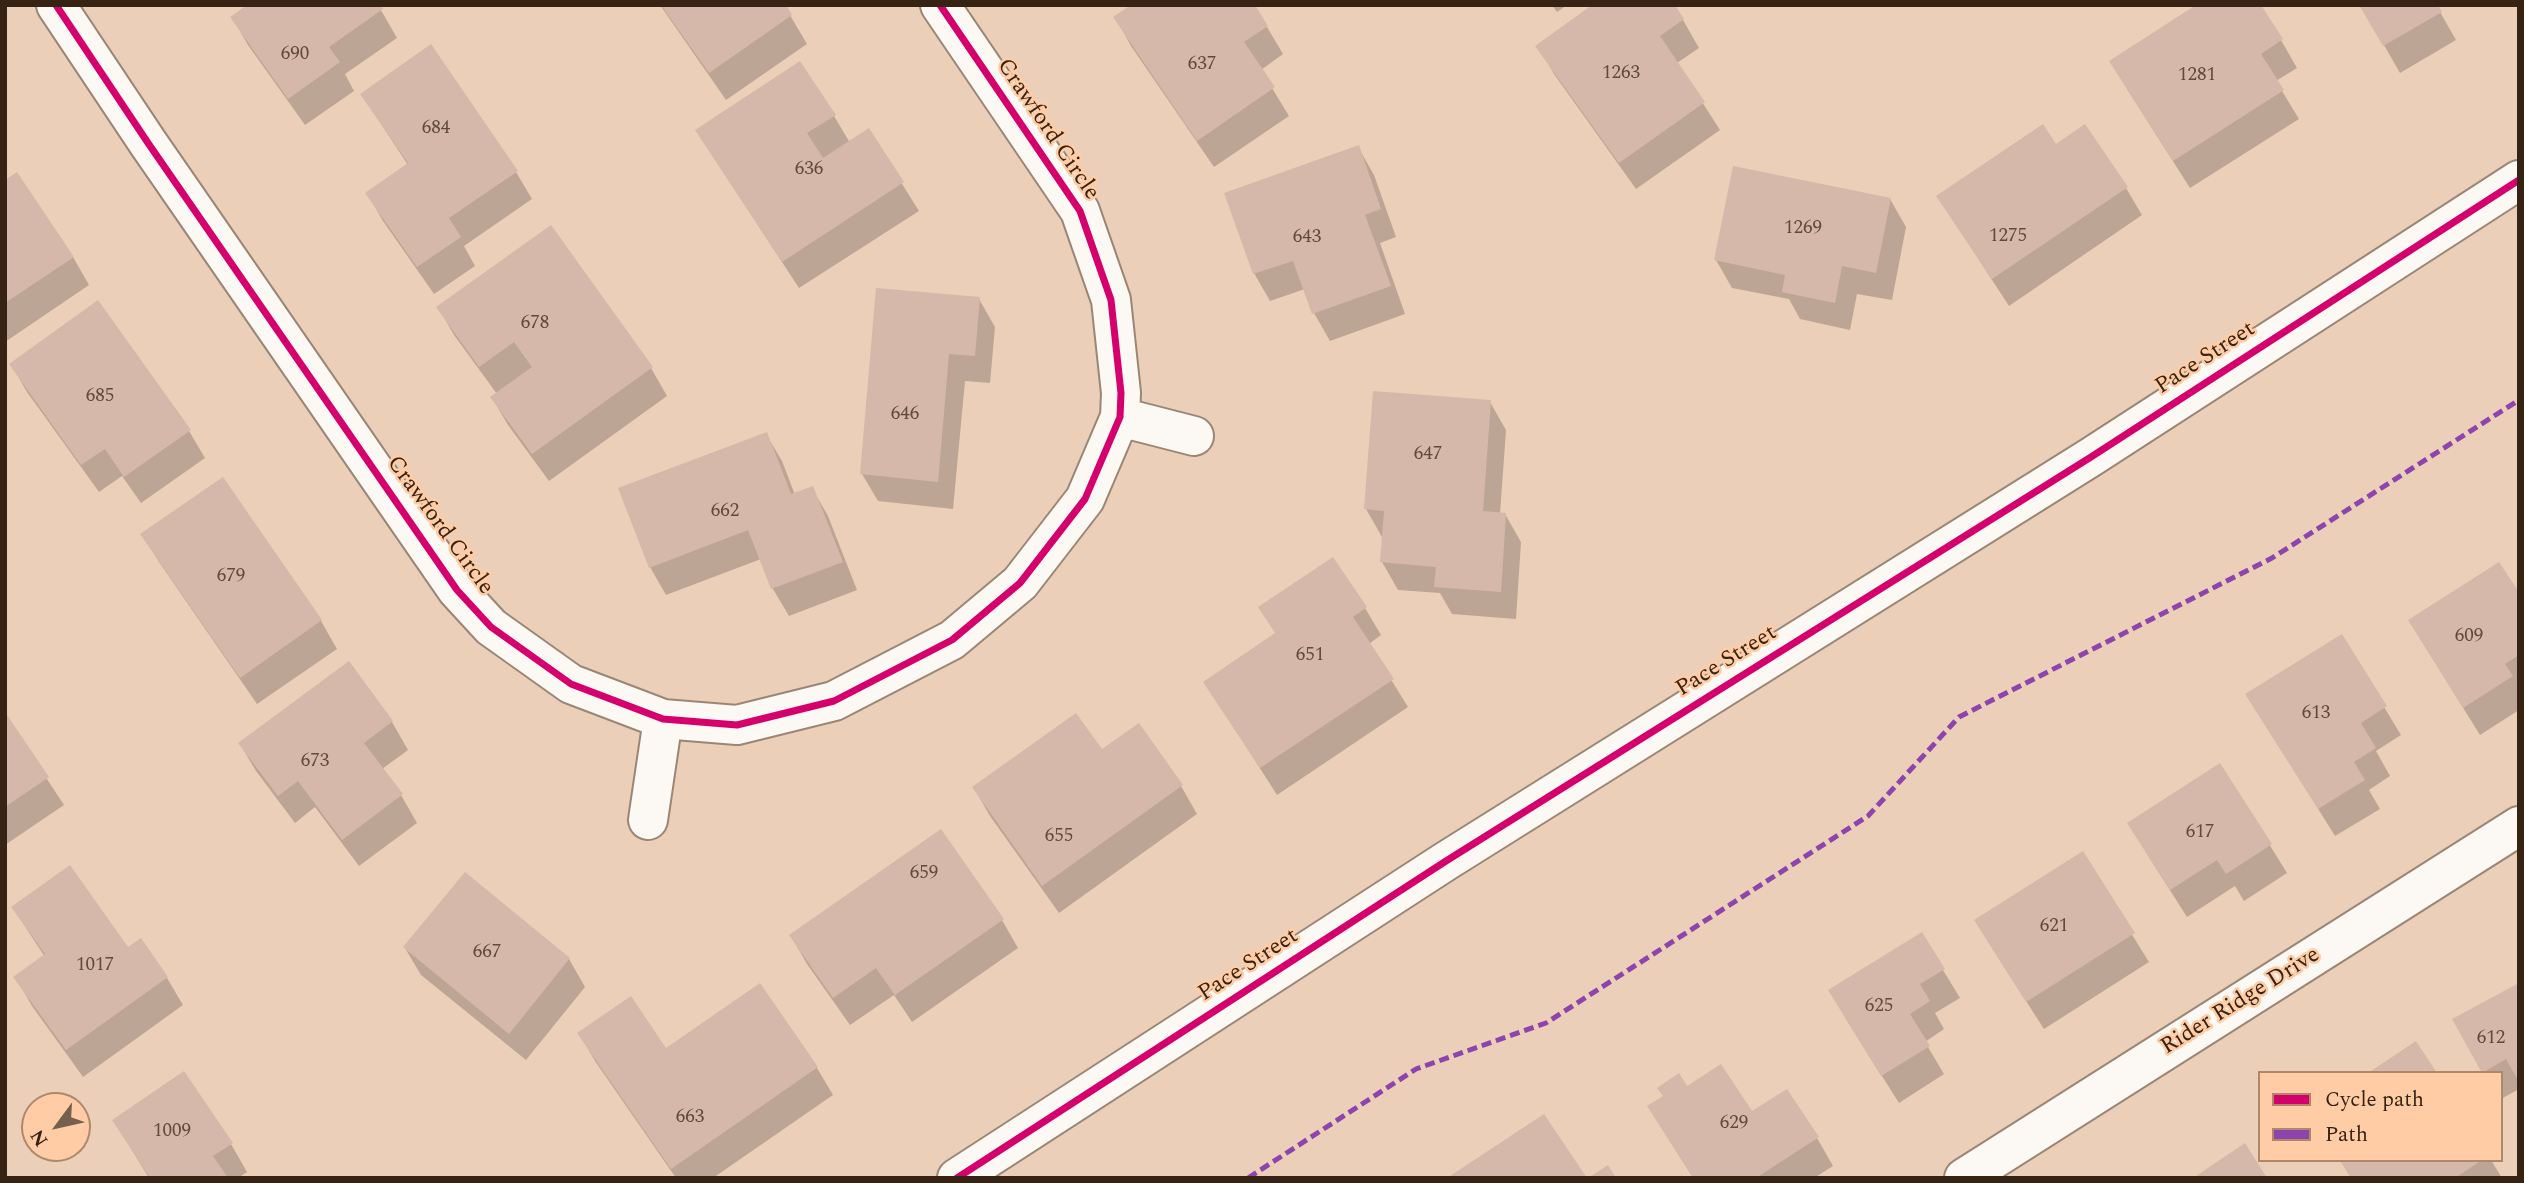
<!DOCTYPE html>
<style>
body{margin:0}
#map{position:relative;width:2524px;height:1183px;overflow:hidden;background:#ebcfb9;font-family:Spectral,serif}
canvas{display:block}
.frame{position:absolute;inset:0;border:7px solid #362313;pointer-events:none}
.legend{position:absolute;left:2258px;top:1071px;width:245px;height:91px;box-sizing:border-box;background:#ffcca5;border:2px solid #af886b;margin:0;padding:9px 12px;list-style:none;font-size:21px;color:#362313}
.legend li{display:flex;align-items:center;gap:14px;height:35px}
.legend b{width:35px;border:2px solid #af886b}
.north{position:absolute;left:21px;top:1092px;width:70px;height:70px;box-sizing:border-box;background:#ffcca5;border:2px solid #af886b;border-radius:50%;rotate:237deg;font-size:19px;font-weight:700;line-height:28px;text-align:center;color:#362313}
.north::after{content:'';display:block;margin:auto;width:24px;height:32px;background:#755f4d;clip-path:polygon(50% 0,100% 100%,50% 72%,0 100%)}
</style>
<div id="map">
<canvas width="2524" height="1183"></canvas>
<div class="frame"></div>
<ul class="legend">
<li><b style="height:9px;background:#d6006c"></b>Cycle path</li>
<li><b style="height:9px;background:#8e44ad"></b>Path</li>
</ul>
<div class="north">N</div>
</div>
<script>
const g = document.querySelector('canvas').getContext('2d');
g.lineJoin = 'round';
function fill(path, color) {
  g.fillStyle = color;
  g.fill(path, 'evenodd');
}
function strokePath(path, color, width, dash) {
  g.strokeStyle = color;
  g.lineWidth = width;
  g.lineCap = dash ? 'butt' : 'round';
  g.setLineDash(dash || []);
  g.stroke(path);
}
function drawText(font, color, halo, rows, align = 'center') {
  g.font = font + ' Spectral,serif';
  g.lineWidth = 5;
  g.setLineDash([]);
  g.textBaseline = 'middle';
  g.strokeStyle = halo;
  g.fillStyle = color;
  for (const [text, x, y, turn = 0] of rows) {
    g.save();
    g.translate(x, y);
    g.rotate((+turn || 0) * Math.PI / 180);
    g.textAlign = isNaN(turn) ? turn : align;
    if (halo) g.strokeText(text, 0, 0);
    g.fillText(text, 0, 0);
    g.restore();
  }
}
const shadow = new Path2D(`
 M 378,5 L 397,38 L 345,74 L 354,91 L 305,125 L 248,45 L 232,17 Z
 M 660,5 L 784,5 L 807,44 L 726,100 Z
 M 1552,5 L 1567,5 L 1557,12 Z
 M 2361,5 L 2436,5 L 2456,40 L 2400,73 Z
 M 1116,18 L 1267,27 L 1283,54 L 1261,70 L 1289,116 L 1214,167 L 1131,46 Z
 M 1683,20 L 1699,48 L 1677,63 L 1720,130 L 1636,189 L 1554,74 L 1538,46 Z
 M 2281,40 L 2297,68 L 2276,81 L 2299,119 L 2190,188 L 2127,89 Z
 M 362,95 L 516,172 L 532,199 L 464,246 L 475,266 L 434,294 L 383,221 L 367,193 L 408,165 Z
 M 834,116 L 850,143 L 869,131 L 919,211 L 799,288 L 714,158 Z
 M 2056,146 L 2126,188 L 2142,215 L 2009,306 L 1938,197 Z
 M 1358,147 L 1374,175 L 1396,237 L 1380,243 L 1405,314 L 1330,341 L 1314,313 L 1305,289 L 1270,301 L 1254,273 Z
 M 5,182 L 73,257 L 89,285 L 5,342 Z
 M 1890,199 L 1906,227 L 1892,300 L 1857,294 L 1850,330 L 1800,319 L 1789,299 L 1732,288 L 1716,260 Z
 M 979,299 L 995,327 L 990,383 L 965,381 L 953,509 L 878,501 L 862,474 Z
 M 438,307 L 651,368 L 667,396 L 549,481 L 508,425 L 492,398 L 497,394 L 454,335 Z
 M 11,364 L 189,431 L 205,458 L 141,503 L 122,476 L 99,492 L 27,392 Z
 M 1490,402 L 1506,430 L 1500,514 L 1505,514 L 1521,542 L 1516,619 L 1452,614 L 1440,593 L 1398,590 L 1382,562 L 1382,537 L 1366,509 Z
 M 766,434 L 782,461 L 795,495 L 812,488 L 828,516 L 857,590 L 789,616 L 773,589 L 761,559 L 666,595 L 650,567 Z
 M 222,480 L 321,621 L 337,649 L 257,704 L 159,562 L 143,535 Z
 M 2519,596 L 2519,710 L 2480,735 L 2426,648 Z
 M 1365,608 L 1381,635 L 1369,644 L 1408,707 L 1277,795 L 1205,682 Z
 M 2341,636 L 2401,735 L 2376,751 L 2390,776 L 2369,790 L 2380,809 L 2335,836 L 2264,722 Z
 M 348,664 L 392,722 L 408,750 L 382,769 L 401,795 L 417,823 L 359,866 L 315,807 L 295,823 L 256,771 L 240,744 Z
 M 5,715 L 64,805 L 5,845 Z
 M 1102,752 L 1181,786 L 1197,814 L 1059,913 L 990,816 L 974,788 Z
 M 2220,765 L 2287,873 L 2244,901 L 2235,886 L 2187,917 L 2145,851 Z
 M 2082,854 L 2149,962 L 2044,1029 L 1992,948 Z
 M 13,908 L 128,949 L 167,978 L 183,1005 L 83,1077 L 32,1006 L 16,978 L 45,957 Z
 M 1002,920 L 1018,948 L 912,1022 L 894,995 L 850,1025 L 807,964 L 791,936 Z
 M 1921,934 L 1960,998 L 1935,1013 L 1944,1029 L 1925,1042 L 1944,1074 L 1899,1103 L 1846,1019 Z
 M 405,948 L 569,959 L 585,987 L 526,1060 L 421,975 Z
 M 759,985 L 817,1068 L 833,1095 L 713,1178 L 676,1178 L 595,1061 L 579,1033 L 666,1050 Z
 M 2519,985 L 2519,1089 L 2501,1099 L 2501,1073 L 2484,1073 L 2455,1020 Z
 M 1687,1088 L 1817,1138 L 1833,1166 L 1814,1178 L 1693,1178 L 1649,1107 L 1665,1097 Z
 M 114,1121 L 231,1144 L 247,1172 L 238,1178 L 149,1178 Z
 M 2340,1160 L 2491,1160 L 2502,1178 L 2351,1178 Z`);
const building = new Path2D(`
 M 247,5 L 380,5 L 383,9 L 329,47 L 340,62 L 288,99 L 230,17 Z
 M 661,5 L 786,5 L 792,15 L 709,73 Z
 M 1131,5 L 1255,5 L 1268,26 L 1244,42 L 1275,87 L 1197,141 L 1113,17 Z
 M 1592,5 L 1675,5 L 1684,19 L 1660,36 L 1705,102 L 1619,163 L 1535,46 Z
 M 2196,5 L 2261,5 L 2283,39 L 2261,54 L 2284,90 L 2173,161 L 2109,61 Z
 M 2359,5 L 2438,5 L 2442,12 L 2383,46 Z
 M 431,44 L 518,171 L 449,218 L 461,237 L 417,267 L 365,193 L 408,163 L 360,94 Z
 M 800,61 L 836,115 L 807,133 L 823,158 L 869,128 L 904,182 L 782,262 L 695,130 Z
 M 2043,124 L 2056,144 L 2085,124 L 2128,187 L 1992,279 L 1936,196 Z
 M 1359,145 L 1381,209 L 1365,215 L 1391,286 L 1312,314 L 1293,261 L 1253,274 L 1224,193 Z
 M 1733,166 L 1891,198 L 1876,273 L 1842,266 L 1835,303 L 1782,292 L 1785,275 L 1714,260 Z
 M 17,172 L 74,257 L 5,303 L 5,180 Z
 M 551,225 L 653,367 L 532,454 L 490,397 L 532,367 L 514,342 L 479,367 L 436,307 Z
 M 876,288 L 980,297 L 975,356 L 949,354 L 938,482 L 860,474 Z
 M 98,300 L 191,430 L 124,477 L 105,449 L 81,465 L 9,364 Z
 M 1373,391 L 1491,400 L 1483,511 L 1506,513 L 1501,592 L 1434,587 L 1436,567 L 1380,562 L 1384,511 L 1364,509 Z
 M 767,432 L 791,494 L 813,486 L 843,562 L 771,589 L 748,530 L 649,568 L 618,488 Z
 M 223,477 L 322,620 L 240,678 L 140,534 Z
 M 1333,557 L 1367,607 L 1353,617 L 1394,679 L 1260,768 L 1203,682 L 1275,633 L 1258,607 Z
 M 2499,562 L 2519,592 L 2519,655 L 2505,664 L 2513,676 L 2463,708 L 2408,620 Z
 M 2342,634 L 2387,706 L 2361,723 L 2376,748 L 2354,762 L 2365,780 L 2318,809 L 2245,694 Z
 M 349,661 L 393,721 L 364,743 L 403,794 L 342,840 L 298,781 L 278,796 L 238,743 Z
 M 5,712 L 49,777 L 5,807 Z
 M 1076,713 L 1102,749 L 1139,723 L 1183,785 L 1042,886 L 972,787 Z
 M 2220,763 L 2272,844 L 2226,874 L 2217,860 L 2170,890 L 2127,823 Z
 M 941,829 L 1004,919 L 895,995 L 876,968 L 833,998 L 789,935 Z
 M 2083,851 L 2135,933 L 2026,1002 L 1974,920 Z
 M 70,865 L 128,947 L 141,938 L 168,977 L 66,1050 L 13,977 L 45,954 L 11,907 Z
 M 465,872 L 570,958 L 509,1034 L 403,947 Z
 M 1922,932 L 1945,969 L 1920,984 L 1930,1001 L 1910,1014 L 1930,1046 L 1881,1076 L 1828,990 Z
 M 760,983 L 818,1067 L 671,1169 L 577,1033 L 631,996 L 666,1048 Z
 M 2519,983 L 2519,1082 L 2506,1059 L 2482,1073 L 2452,1019 Z
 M 2416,1041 L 2437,1073 L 2368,1073 Z
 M 1721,1064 L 1752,1111 L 1787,1089 L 1819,1137 L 1756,1178 L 1693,1178 L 1647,1106 L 1663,1096 L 1657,1088 L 1679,1073 L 1687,1086 Z
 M 184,1071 L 233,1143 L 213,1156 L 228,1178 L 150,1178 L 112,1120 Z
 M 1544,1114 L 1587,1178 L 1447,1178 Z
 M 2245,1143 L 2267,1178 L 2193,1178 Z
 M 2340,1160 L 2482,1160 L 2455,1178 L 2351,1178 Z
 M 1608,1165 L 1616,1178 L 1588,1178 Z`);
const minor = new Path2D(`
 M 56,5 L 148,143 L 457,590 L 491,627 L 571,684 L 663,719 L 737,725 L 834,701 L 952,640 L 1020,583 L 1085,499 L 1120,417 L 1121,393 L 1111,300 L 1080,211 L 940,5
 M 1120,417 L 1194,436
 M 648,820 L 663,719
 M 1964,1178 L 2519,826`);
const major = new Path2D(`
 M 957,1178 L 1446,861 L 2091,457 L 2519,180`);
const quiet = new Path2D(`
 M 1248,1178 L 1416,1069 L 1546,1023 L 1868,816 L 1959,717 L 2272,558 L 2519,400`);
const cycleway = new Path2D(`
 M 56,5 L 148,143 L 457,590 L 491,627 L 571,684 L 663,719 L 737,725 L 834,701 L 952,640 L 1020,583 L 1085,499 L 1120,417 L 1121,393 L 1111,300 L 1080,211 L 940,5
 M 957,1178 L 1446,861 L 2091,457 L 2519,180`);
const numberNames = [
 ["690",295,55],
 ["637",1202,65],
 ["1263",1621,74],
 ["1281",2197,76],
 ["684",436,129],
 ["636",809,170],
 ["1269",1803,229],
 ["1275",2008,237],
 ["643",1307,238],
 ["678",535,324],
 ["685",100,397],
 ["646",905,415],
 ["647",1428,455],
 ["662",725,512],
 ["679",231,577],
 ["609",2469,637],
 ["651",1310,656],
 ["613",2316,714],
 ["673",315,762],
 ["617",2200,833],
 ["655",1059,837],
 ["659",924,874],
 ["621",2054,927],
 ["667",487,953],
 ["1017",95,966],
 ["625",1879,1007],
 ["612",2491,1039],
 ["663",690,1118],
 ["629",1734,1124],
 ["1009",172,1132]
];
const streetNames = [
 ["Crawford Circle",1047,130,56],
 ["Pace Street",2206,359,-33],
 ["Crawford Circle",439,526,54],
 ["Pace Street",1727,662,-32],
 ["Pace Street",1249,966,-33],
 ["Rider Ridge Drive",2241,1002,-32]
];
fill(shadow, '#0003');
fill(building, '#d5b8a9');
strokePath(minor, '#9b8676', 42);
strokePath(major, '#9b8676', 42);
strokePath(minor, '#fcf8f4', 38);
strokePath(major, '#fcf8f4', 38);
strokePath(quiet, '#8e44ad', 5, [10, 5]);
strokePath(cycleway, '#d6006c', 7);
drawText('19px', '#604a3a', null, numberNames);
drawText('23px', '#362313', '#ffcca5', streetNames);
</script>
